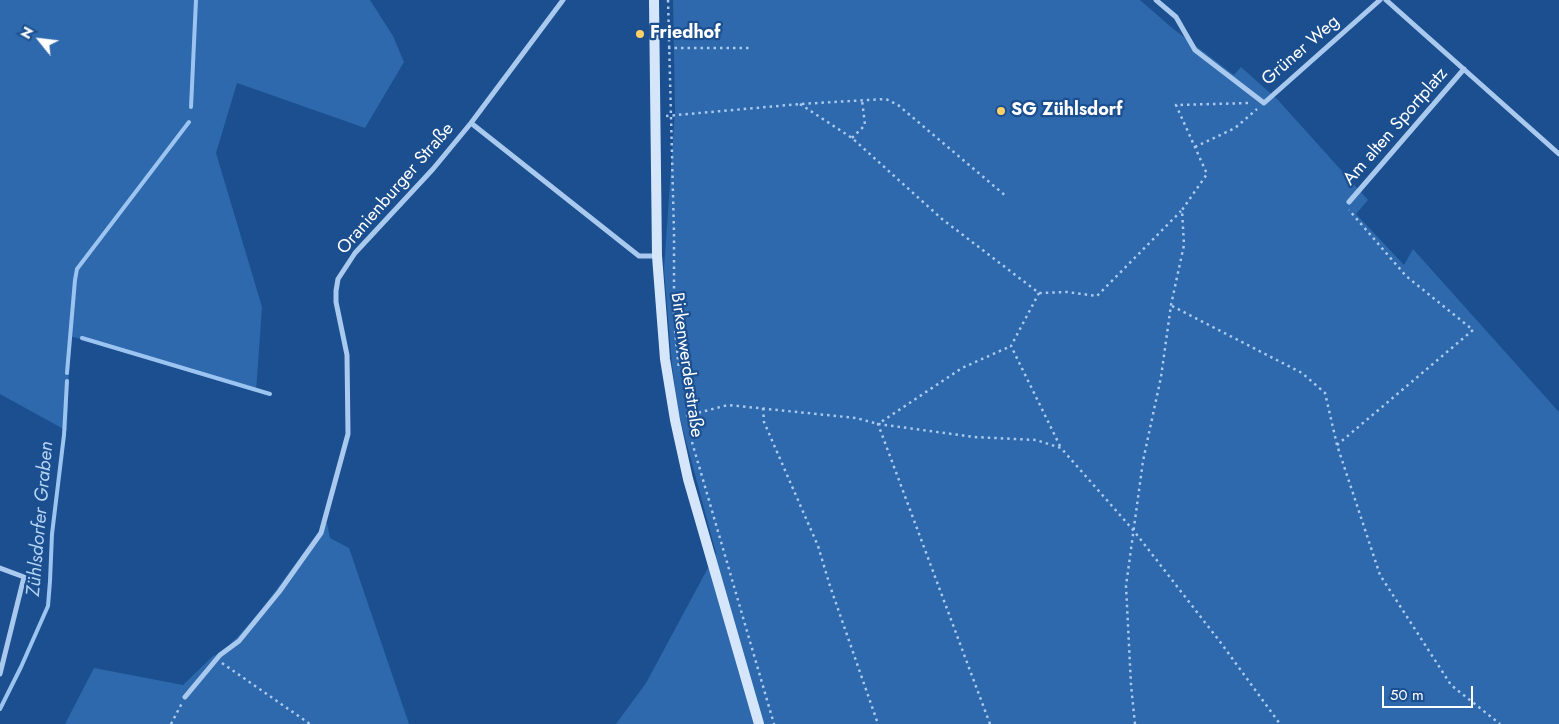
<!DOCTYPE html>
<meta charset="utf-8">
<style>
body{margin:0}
#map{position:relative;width:1559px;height:724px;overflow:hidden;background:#1b4f8f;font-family:Jost,sans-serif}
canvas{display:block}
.north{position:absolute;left:15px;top:15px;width:50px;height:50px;-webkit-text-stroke:4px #1b4f8f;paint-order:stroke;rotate:299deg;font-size:14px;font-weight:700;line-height:20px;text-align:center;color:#fff}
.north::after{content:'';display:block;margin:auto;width:18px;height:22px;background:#fff;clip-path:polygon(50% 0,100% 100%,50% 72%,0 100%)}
.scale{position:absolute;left:1382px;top:686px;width:91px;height:22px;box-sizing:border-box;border:2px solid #fff;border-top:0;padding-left:6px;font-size:15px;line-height:18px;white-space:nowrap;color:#fff;-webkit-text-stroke:4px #1b4f8f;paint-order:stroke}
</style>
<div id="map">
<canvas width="1559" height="724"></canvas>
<div class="north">N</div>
<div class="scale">50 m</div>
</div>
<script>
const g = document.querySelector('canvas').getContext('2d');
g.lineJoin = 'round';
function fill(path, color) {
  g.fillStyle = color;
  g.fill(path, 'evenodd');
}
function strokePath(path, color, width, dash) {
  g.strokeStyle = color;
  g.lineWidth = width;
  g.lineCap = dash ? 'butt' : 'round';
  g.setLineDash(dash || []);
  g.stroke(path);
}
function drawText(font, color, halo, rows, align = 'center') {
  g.font = font + ' Jost,sans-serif';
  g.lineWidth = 4.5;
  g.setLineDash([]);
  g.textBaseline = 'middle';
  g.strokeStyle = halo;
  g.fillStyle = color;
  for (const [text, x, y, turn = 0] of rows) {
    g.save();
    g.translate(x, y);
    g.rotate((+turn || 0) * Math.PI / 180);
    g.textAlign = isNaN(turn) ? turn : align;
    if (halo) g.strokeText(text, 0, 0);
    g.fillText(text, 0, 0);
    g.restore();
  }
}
const green = new Path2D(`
 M 0,0 L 370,0 L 393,36 L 404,62 L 365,128 L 237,83 L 216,153 L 262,307 L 256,392 L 70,336 L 67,431 L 0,394 Z
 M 673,0 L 1140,0 L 1171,27 L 1234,75 L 1241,67 L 1278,100 L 1368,200 L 1356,214 L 1404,265 L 1413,249 L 1559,412 L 1559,724 L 616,724 L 646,683 L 716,553 L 679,415 L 672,365 L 664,269 L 675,111 Z
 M 327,523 L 330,538 L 349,548 L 409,724 L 65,724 L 94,668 L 183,685 L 213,656 C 237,650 302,554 319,531 Z`);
const stream = new Path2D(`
 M 191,107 L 196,0
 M 82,338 L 270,394
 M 67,373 L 75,280 L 77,269 L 189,122
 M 0,709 L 21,667 L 48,606 L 50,581 L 52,534 L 64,435 L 67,381`);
const path = new Path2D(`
 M 668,0 L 674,233 L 674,316
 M 668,48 L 749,48
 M 800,104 L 852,138 L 942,219 L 1039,293 L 1067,292 L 1097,296 L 1181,211
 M 666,116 L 800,104 L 886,99 L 898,105 L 1007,197
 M 852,138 L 865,125 L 862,100
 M 1195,147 L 1235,128 L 1257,109
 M 1039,293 L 1011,346 L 1061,448
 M 1172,306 L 1302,373 L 1325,393 L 1337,445 L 1380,575 L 1451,685 L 1500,724
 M 675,331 L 679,370
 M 763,408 L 764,422 L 818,546 L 830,586 L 878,724
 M 686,416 L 728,405 L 856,418 L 878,424 L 974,437 L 1036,440 L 1061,448 L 1134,531 L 1221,643 L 1280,724
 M 692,442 L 774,724
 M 1337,445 L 1473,330 L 1406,276 L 1349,210
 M 222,663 L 310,724
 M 171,724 L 182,703
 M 990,724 L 878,424 L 962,368 L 1011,346
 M 1135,724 L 1131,685 L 1126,586 L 1143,461 L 1161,377 L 1171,305 L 1184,245 L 1182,210 L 1207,174 L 1176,105 L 1250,103`);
const street = new Path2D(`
 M 1156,0 L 1176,17 L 1195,50 L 1264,103 L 1380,0
 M 1386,0 L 1559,154
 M 471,123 L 639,256 L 657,256
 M 1349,202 L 1464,69
 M 0,568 L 24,577 L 0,674
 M 185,697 L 220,655 L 239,641 L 279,592 L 321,533 L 348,434 L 347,355 L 336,302 L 336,291 L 338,279 L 355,253 L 433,169 L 471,123 L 563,0`);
const secondary = new Path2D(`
 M 654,0 L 657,256 L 665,359 L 675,420 L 688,479 L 759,724`);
const markers = [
 [640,34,5,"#ffd166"],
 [1001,111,5,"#ffd166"]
];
const poiNames = [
 ["Friedhof",650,34],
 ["SG Zühlsdorf",1011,111]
];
const streetNames = [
 ["Grüner Weg",1301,51,-41],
 ["Am alten Sportplatz",1396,127,-49],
 ["Oranienburger Straße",396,189,-49],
 ["Birkenwerderstraße",686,365,82]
];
const waterNames = [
 ["Zühlsdorfer Graben",41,519,-85]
];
fill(green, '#2e69ad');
strokePath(stream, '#9cc4f0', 4);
strokePath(path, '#a9c9ee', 2.5, [2.5, 4]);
strokePath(street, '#a9c9ee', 5);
strokePath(secondary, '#d6e6fa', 10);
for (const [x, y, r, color] of markers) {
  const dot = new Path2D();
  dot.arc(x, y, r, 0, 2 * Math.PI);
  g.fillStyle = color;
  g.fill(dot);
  strokePath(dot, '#1b4f8f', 2);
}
drawText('bold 18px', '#fff', '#1b4f8f', poiNames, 'left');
drawText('18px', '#fff', '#1b4f8f', streetNames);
drawText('italic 19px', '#b5d3f5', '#1b4f8f', waterNames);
</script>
